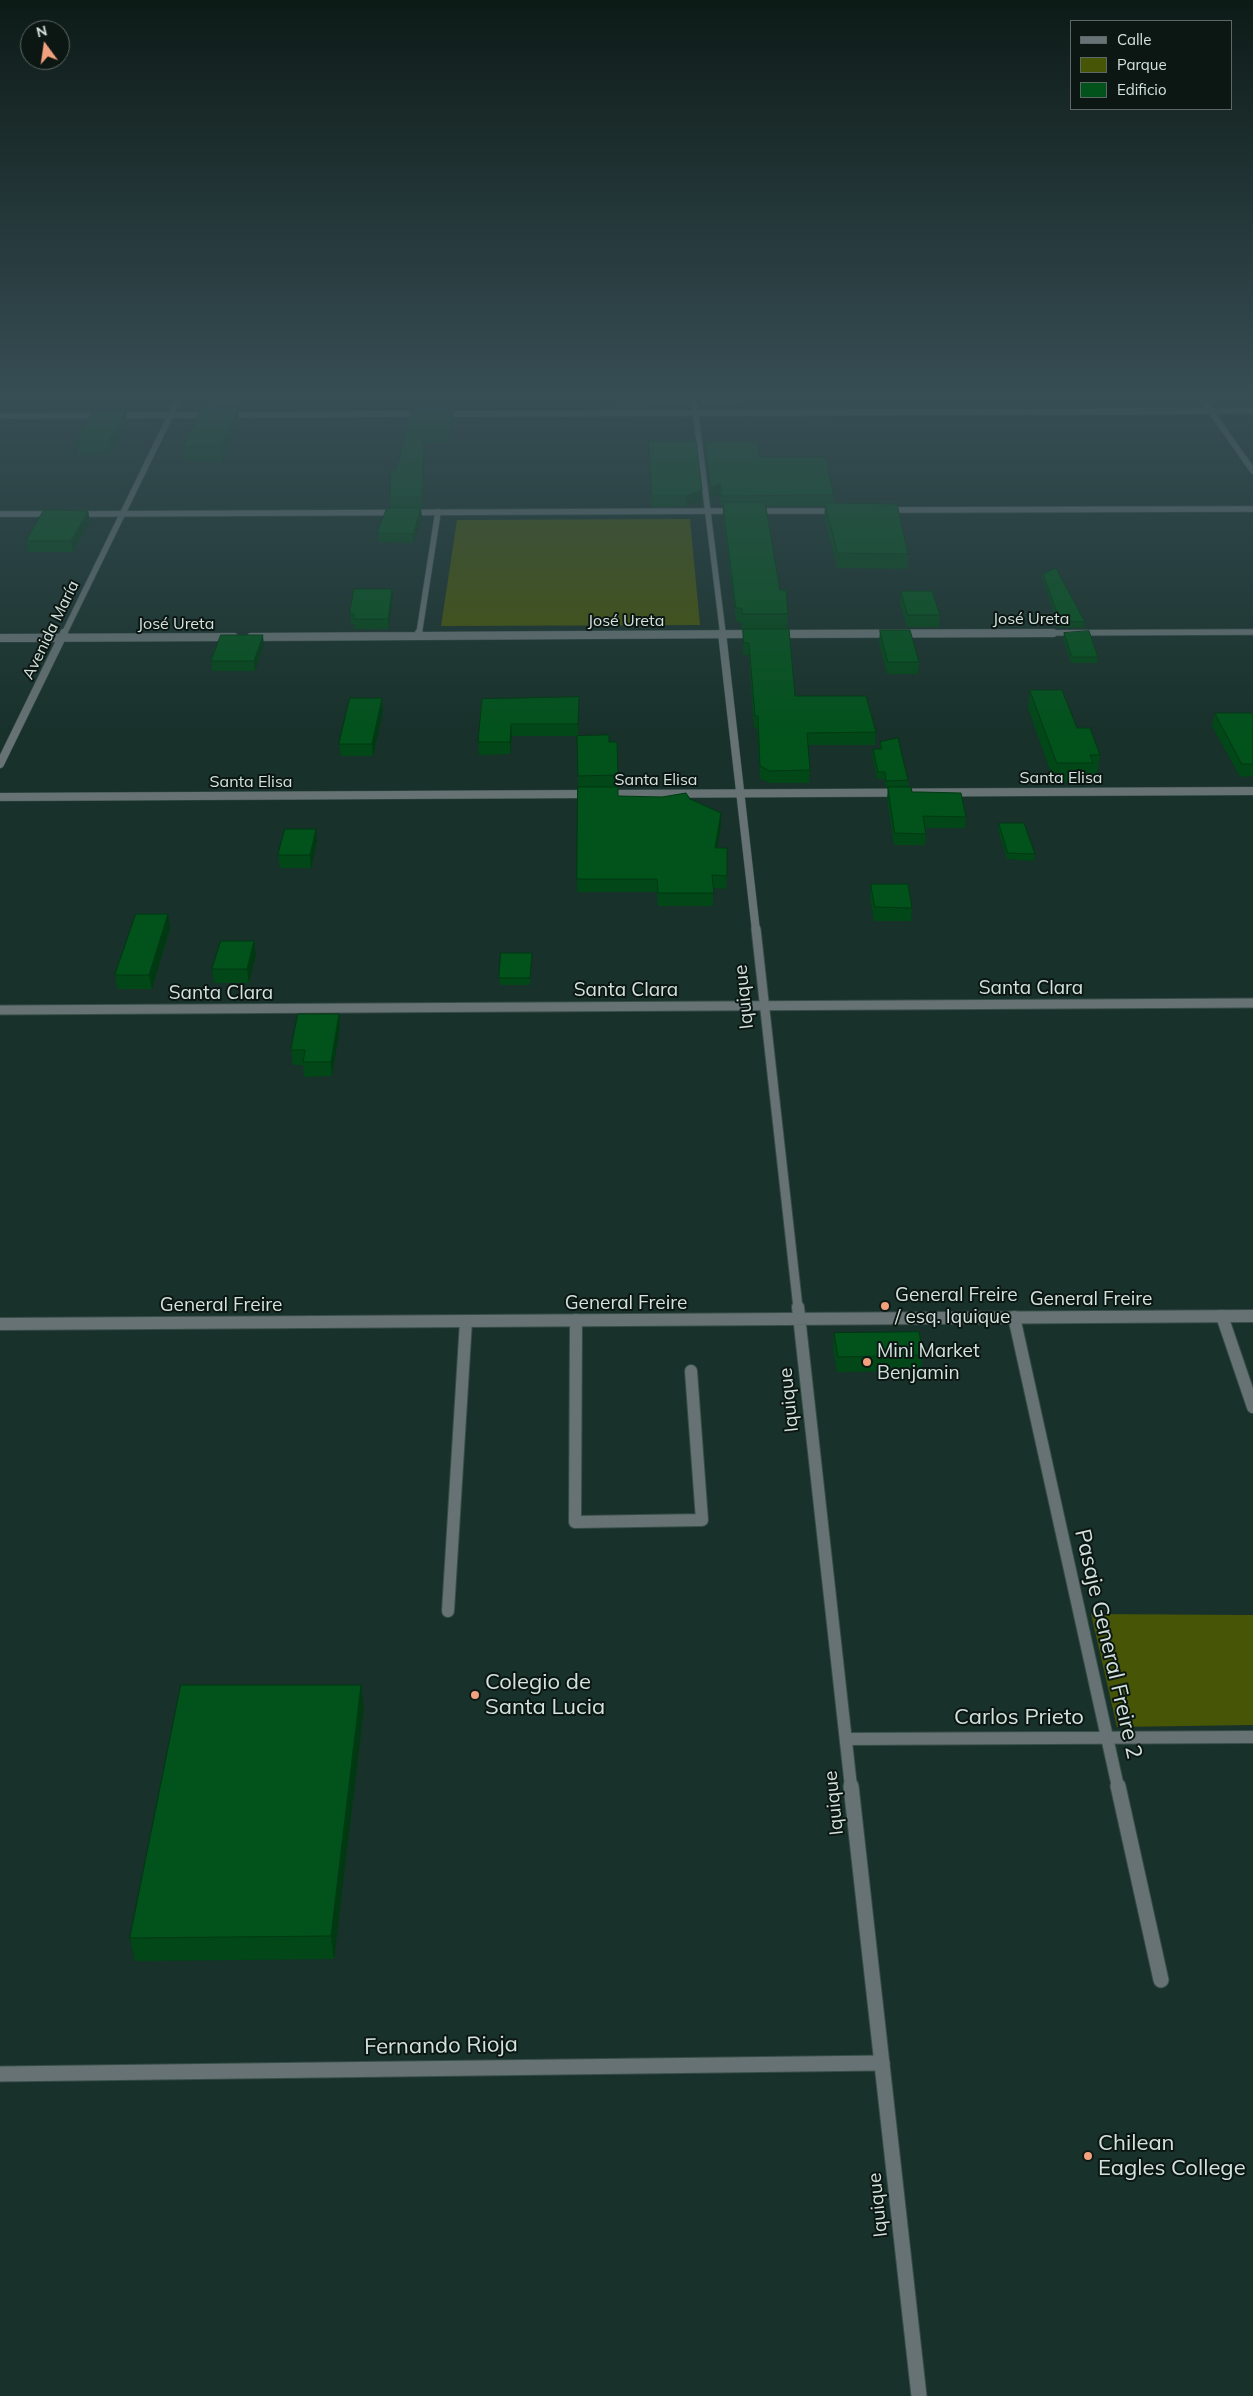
<!DOCTYPE html>
<meta charset="utf-8">
<style>
body{margin:0}
#map{position:relative;width:1253px;height:2396px;overflow:hidden;background:#18312a;font-family:Mulish,sans-serif}
canvas{display:block}
.legend{position:absolute;left:1070px;top:20px;width:162px;height:90px;box-sizing:border-box;background:#0c1713;border:1px solid #5c6864;margin:0;padding:6px 9px;list-style:none;font-size:15px;color:#d3e2dd}
.legend li{display:flex;align-items:center;gap:10px;height:25px}
.legend b{width:25px;border:1px solid #5c6864}
.north{position:absolute;left:20px;top:20px;width:50px;height:50px;box-sizing:border-box;background:#0c1713;border:1px solid #5c6864;border-radius:50%;rotate:346deg;font-size:14px;font-weight:700;line-height:20px;text-align:center;color:#d3e2dd}
.north::after{content:'';display:block;margin:auto;width:18px;height:22px;background:#f2a17e;clip-path:polygon(50% 0,100% 100%,50% 72%,0 100%)}
</style>
<div id="map">
<canvas width="1253" height="2396"></canvas>
<ul class="legend">
<li><b style="height:6px;background:#667273"></b>Calle</li>
<li><b style="height:14px;background:#465506"></b>Parque</li>
<li><b style="height:14px;background:#01521b"></b>Edificio</li>
</ul>
<div class="north">N</div>
</div>
<script>
const g = document.querySelector('canvas').getContext('2d');
g.lineJoin = 'round';
function fill(path, color) {
  g.fillStyle = color;
  g.fill(path, 'evenodd');
}
function strokePath(path, color, width, dash) {
  g.strokeStyle = color;
  g.lineWidth = width;
  g.lineCap = dash ? 'butt' : 'round';
  g.setLineDash(dash || []);
  g.stroke(path);
}
function drawText(font, color, halo, rows, align = 'center') {
  g.font = font + ' Mulish,sans-serif';
  g.lineWidth = 4;
  g.setLineDash([]);
  g.textBaseline = 'middle';
  g.strokeStyle = halo;
  g.fillStyle = color;
  for (const [text, x, y, turn = 0] of rows) {
    g.save();
    g.translate(x, y);
    g.rotate((+turn || 0) * Math.PI / 180);
    g.textAlign = isNaN(turn) ? turn : align;
    if (halo) g.strokeText(text, 0, 0);
    g.fillText(text, 0, 0);
    g.restore();
  }
}
const green = new Path2D(`
 M 690,519 L 700,625 L 441,626 L 457,520 Z
 M 1091,1614 L 1253,1615 L 1253,1725 L 1117,1727 Z`);
const service = new Path2D(`
 M 576,1320 L 575,1522 L 702,1520 L 691,1371
 M 448,1611 L 466,1321`);
const minorFar4 = new Path2D(`
 M 1203,400 L 1253,471
 M 442,414 L 1253,411
 M 227,415 L 425,414
 M 0,416 L 212,415
 M 887,510 L 1253,509
 M 754,511 L 837,511
 M 0,514 L 55,514
 M 77,514 L 735,511
 M 64,634 L 178,400
 M 419,634 L 438,512
 M 741,634 L 756,634
 M 776,634 L 1253,632`);
const minorFar3 = new Path2D(`
 M 776,634 L 1053,633
 M 419,636 L 419,633
 M 251,637 L 756,634
 M 0,638 L 234,637
 M 0,764 L 64,633
 M 604,794 L 1253,791
 M 0,797 L 590,794`);
const minorFar2 = new Path2D(`
 M 0,1010 L 1253,1003`);
const minorFar1 = new Path2D(`
 M 1222,1316 L 1253,1407
 M 1014,1317 L 1118,1787
 M 846,1739 L 1253,1737`);
const minor = new Path2D(`
 M 1118,1786 L 1161,1980
 M 0,2074 L 882,2063`);
const tertiaryFar4 = new Path2D(`
 M 694,400 L 723,634`);
const tertiaryFar3 = new Path2D(`
 M 722,633 L 756,931`);
const tertiaryFar2 = new Path2D(`
 M 756,929 L 798,1308`);
const tertiaryFar1 = new Path2D(`
 M 798,1307 L 851,1787
 M 0,1324 L 1253,1316`);
const tertiary = new Path2D(`
 M 851,1786 L 919,2396`);
const wall = new Path2D(`
 M 209,400 L 241,400 L 236,409 L 238,409 L 239,424 L 222,462 L 185,461 L 183,446 L 210,405 Z
 M 614,400 L 690,400 L 690,404 L 677,404 L 677,408 L 614,409 Z
 M 698,400 L 742,400 L 742,406 L 699,405 Z
 M 412,409 L 453,409 L 453,419 L 449,442 L 424,442 L 423,508 L 391,508 L 390,497 L 396,470 Z
 M 126,411 L 128,426 L 112,455 L 79,455 L 76,440 Z
 M 649,441 L 702,490 L 702,501 L 686,506 L 652,507 Z
 M 705,442 L 759,457 L 834,495 L 833,503 L 908,554 L 907,569 L 837,568 L 824,518 L 825,506 L 765,506 L 780,590 L 788,614 L 787,629 L 795,696 L 876,732 L 875,745 L 808,745 L 810,770 L 809,783 L 770,783 L 760,779 L 757,728 L 754,728 L 749,655 L 743,655 L 743,629 L 742,629 L 741,622 L 736,622 L 723,516 L 723,506 L 721,506 L 720,495 L 711,498 L 705,452 Z
 M 88,511 L 90,522 L 73,552 L 28,552 L 26,541 Z
 M 422,517 L 413,543 L 378,542 L 377,533 Z
 M 1043,574 L 1085,622 L 1084,628 L 1059,627 L 1043,580 Z
 M 901,591 L 940,615 L 939,627 L 907,627 L 900,603 Z
 M 393,599 L 388,629 L 354,629 L 354,624 L 351,624 L 350,614 Z
 M 880,630 L 919,662 L 918,674 L 887,674 L 879,642 Z
 M 1064,633 L 1098,657 L 1097,663 L 1071,663 L 1063,639 Z
 M 264,645 L 255,671 L 212,671 L 211,661 Z
 M 1030,690 L 1077,728 L 1100,755 L 1097,774 L 1091,774 L 1090,782 L 1054,782 L 1028,708 Z
 M 382,698 L 383,711 L 373,756 L 341,756 L 339,744 Z
 M 482,699 L 579,710 L 578,736 L 609,742 L 617,742 L 618,796 L 690,799 L 721,825 L 717,848 L 727,876 L 726,889 L 713,888 L 713,906 L 658,906 L 657,892 L 577,892 L 578,787 L 577,736 L 512,736 L 510,754 L 479,755 L 478,742 Z
 M 1215,713 L 1253,713 L 1253,776 L 1240,777 L 1212,726 Z
 M 880,742 L 908,780 L 908,787 L 886,787 L 884,779 L 877,779 L 872,755 L 873,749 L 880,749 Z
 M 888,787 L 912,792 L 966,817 L 965,828 L 925,828 L 926,834 L 925,845 L 894,845 L 887,798 Z
 M 999,823 L 1035,854 L 1034,861 L 1007,859 L 998,830 Z
 M 317,842 L 311,868 L 280,868 L 278,855 Z
 M 871,884 L 912,908 L 911,921 L 874,921 L 870,897 Z
 M 170,928 L 152,989 L 117,989 L 115,975 Z
 M 532,953 L 530,985 L 500,985 L 499,978 Z
 M 256,955 L 249,983 L 214,983 L 212,969 Z
 M 339,1014 L 340,1028 L 332,1076 L 304,1077 L 303,1065 L 293,1065 L 291,1050 Z
 M 834,1333 L 923,1355 L 921,1371 L 837,1372 L 833,1349 Z
 M 361,1685 L 364,1708 L 334,1959 L 135,1961 L 130,1938 Z`);
const shadedWall = new Path2D(`
 M 235,400 L 241,400 L 236,410 Z
 M 238,409 L 239,424 L 222,462 L 220,446 Z
 M 453,409 L 453,419 L 449,442 L 449,432 Z
 M 126,411 L 128,426 L 112,455 L 109,440 Z
 M 424,432 L 424,442 L 423,508 L 422,497 Z
 M 720,484 L 720,495 L 711,498 L 711,487 Z
 M 702,490 L 702,501 L 686,506 L 686,496 Z
 M 421,508 L 422,517 L 413,543 L 413,534 Z
 M 88,511 L 90,522 L 73,552 L 71,541 Z
 M 392,589 L 393,599 L 388,629 L 388,619 Z
 M 263,635 L 264,645 L 255,671 L 254,661 Z
 M 579,697 L 579,710 L 578,736 L 578,724 Z
 M 382,698 L 383,711 L 373,756 L 372,744 Z
 M 511,724 L 512,736 L 510,754 L 510,742 Z
 M 721,813 L 721,825 L 715,861 L 715,848 Z
 M 316,829 L 317,842 L 311,868 L 310,855 Z
 M 168,914 L 170,928 L 152,989 L 149,975 Z
 M 254,941 L 256,955 L 249,983 L 247,969 Z
 M 339,1014 L 340,1028 L 332,1076 L 331,1062 Z
 M 361,1685 L 364,1708 L 334,1959 L 331,1936 Z`);
const building = new Path2D(`
 M 614,400 L 677,400 L 677,401 L 614,402 Z
 M 204,405 L 230,405 L 228,409 L 238,409 L 220,446 L 183,446 Z
 M 412,409 L 453,409 L 449,432 L 424,432 L 422,497 L 390,497 L 391,470 L 396,470 Z
 M 94,411 L 126,411 L 109,440 L 76,440 Z
 M 649,441 L 696,441 L 702,490 L 686,496 L 652,496 Z
 M 705,442 L 758,442 L 759,457 L 825,457 L 834,495 L 722,496 L 720,484 L 711,487 Z
 M 723,502 L 765,502 L 780,590 L 786,590 L 788,614 L 742,614 L 742,608 L 736,608 Z
 M 825,503 L 897,504 L 908,554 L 838,553 Z
 M 390,508 L 421,508 L 413,534 L 377,533 L 386,510 Z
 M 44,510 L 88,511 L 71,541 L 26,541 Z
 M 1056,568 L 1085,622 L 1060,621 L 1043,574 Z
 M 354,589 L 392,589 L 388,619 L 354,619 L 354,614 L 350,614 Z
 M 901,591 L 932,591 L 940,615 L 908,615 Z
 M 743,629 L 789,629 L 795,696 L 866,696 L 876,732 L 807,733 L 810,770 L 770,771 L 760,766 L 758,716 L 755,716 L 749,643 L 744,643 Z
 M 880,630 L 910,630 L 919,662 L 888,662 Z
 M 1089,631 L 1098,657 L 1072,657 L 1064,633 Z
 M 221,635 L 263,635 L 254,661 L 211,661 Z
 M 1030,690 L 1062,690 L 1077,728 L 1090,728 L 1100,755 L 1090,755 L 1093,763 L 1057,763 Z
 M 579,697 L 578,724 L 511,724 L 510,742 L 478,742 L 482,699 Z
 M 350,698 L 382,698 L 372,744 L 339,744 Z
 M 1215,713 L 1253,713 L 1253,764 L 1242,764 Z
 M 609,735 L 609,742 L 617,742 L 618,775 L 578,776 L 577,736 Z
 M 898,738 L 908,780 L 886,781 L 885,772 L 878,772 L 873,749 L 882,749 L 880,742 Z
 M 578,787 L 618,787 L 618,796 L 662,797 L 686,793 L 690,799 L 721,813 L 715,848 L 727,848 L 727,876 L 712,875 L 714,893 L 658,893 L 657,879 L 577,879 Z
 M 888,787 L 911,787 L 912,792 L 919,792 L 961,793 L 966,817 L 923,816 L 926,834 L 895,833 Z
 M 999,823 L 1024,823 L 1035,854 L 1008,853 Z
 M 285,829 L 316,829 L 310,855 L 278,855 Z
 M 871,884 L 908,884 L 912,908 L 875,907 Z
 M 136,914 L 168,914 L 149,975 L 115,975 Z
 M 221,941 L 254,941 L 247,969 L 212,969 Z
 M 501,953 L 532,953 L 530,978 L 499,978 Z
 M 298,1014 L 339,1014 L 331,1062 L 303,1062 L 305,1050 L 291,1050 Z
 M 919,1332 L 923,1355 L 838,1357 L 834,1333 Z
 M 181,1685 L 361,1685 L 331,1936 L 130,1938 Z`);
const markers = [
 [885,1306,5,"#f2a17e"],
 [867,1362,5,"#f2a17e"],
 [475,1695,5,"#f2a17e"],
 [1088,2156,5,"#f2a17e"]
];
const farStreetnames = [
 ["José Ureta",1031,619],
 ["José Ureta",626,621],
 ["José Ureta",176,624],
 ["Avenida María",51,630,-64],
 ["Santa Elisa",1061,778],
 ["Santa Elisa",656,780],
 ["Santa Elisa",251,782]
];
const streetNames = [
 ["Santa Clara",1031,988],
 ["Santa Clara",626,990],
 ["Santa Clara",221,993],
 ["Iquique",744,997,-96],
 ["General Freire",1091,1299],
 ["General Freire",626,1303],
 ["General Freire",221,1305],
 ["Iquique",789,1400,-96],
 ["Iquique",834,1803,-96],
 ["Iquique",878,2205,-96]
];
const poiNames = [
 ["General Freire",895,1295],
 ["/ esq. Iquique",895,1317],
 ["Mini Market",877,1351],
 ["Benjamin",877,1373]
];
const nearStreetnames = [
 ["Pasaje General Freire 2",1108,1644,77],
 ["Carlos Prieto",1019,1717],
 ["Fernando Rioja",441,2046,-1]
];
const nearPoinames = [
 ["Colegio de",485,1682],
 ["Santa Lucia",485,1707],
 ["Chilean",1098,2143],
 ["Eagles College",1098,2168]
];
fill(green, '#465506');
strokePath(service, '#364d47', 14);
strokePath(minorFar4, '#364d47', 7);
strokePath(minorFar3, '#364d47', 9);
strokePath(minorFar2, '#364d47', 11);
strokePath(minorFar1, '#364d47', 14);
strokePath(minor, '#364d47', 17);
strokePath(tertiaryFar4, '#364d47', 7);
strokePath(tertiaryFar3, '#364d47', 9);
strokePath(tertiaryFar2, '#364d47', 11);
strokePath(tertiaryFar1, '#364d47', 14);
strokePath(tertiary, '#364d47', 17);
strokePath(service, '#667273', 12);
strokePath(minorFar4, '#667273', 5.5);
strokePath(minorFar3, '#667273', 8);
strokePath(minorFar2, '#667273', 9);
strokePath(minorFar1, '#667273', 12);
strokePath(minor, '#667273', 15);
strokePath(tertiaryFar4, '#667273', 5.5);
strokePath(tertiaryFar3, '#667273', 8);
strokePath(tertiaryFar2, '#667273', 9);
strokePath(tertiaryFar1, '#667273', 12);
strokePath(tertiary, '#667273', 15);
fill(wall, '#014717');
fill(shadedWall, '#013913');
fill(building, '#01521b');
strokePath(building, '#013913', 1);
const sky = g.createLinearGradient(0, 0, 0, 736);
sky.addColorStop(0, '#0d1b17');
sky.addColorStop(0.54, '#374e55');
sky.addColorStop(1, '#374e5500');
g.fillStyle = sky;
g.fillRect(0, 0, 1253, 736);
for (const [x, y, r, color] of markers) {
  const dot = new Path2D();
  dot.arc(x, y, r, 0, 2 * Math.PI);
  g.fillStyle = color;
  g.fill(dot);
  strokePath(dot, '#0c1713', 2);
}
drawText('16px', '#d3e2dd', '#0c1713', farStreetnames);
drawText('19px', '#d3e2dd', '#0c1713', streetNames);
drawText('19px', '#d3e2dd', '#0c1713', poiNames, 'left');
drawText('22px', '#d3e2dd', '#0c1713', nearStreetnames);
drawText('22px', '#d3e2dd', '#0c1713', nearPoinames, 'left');
</script>
